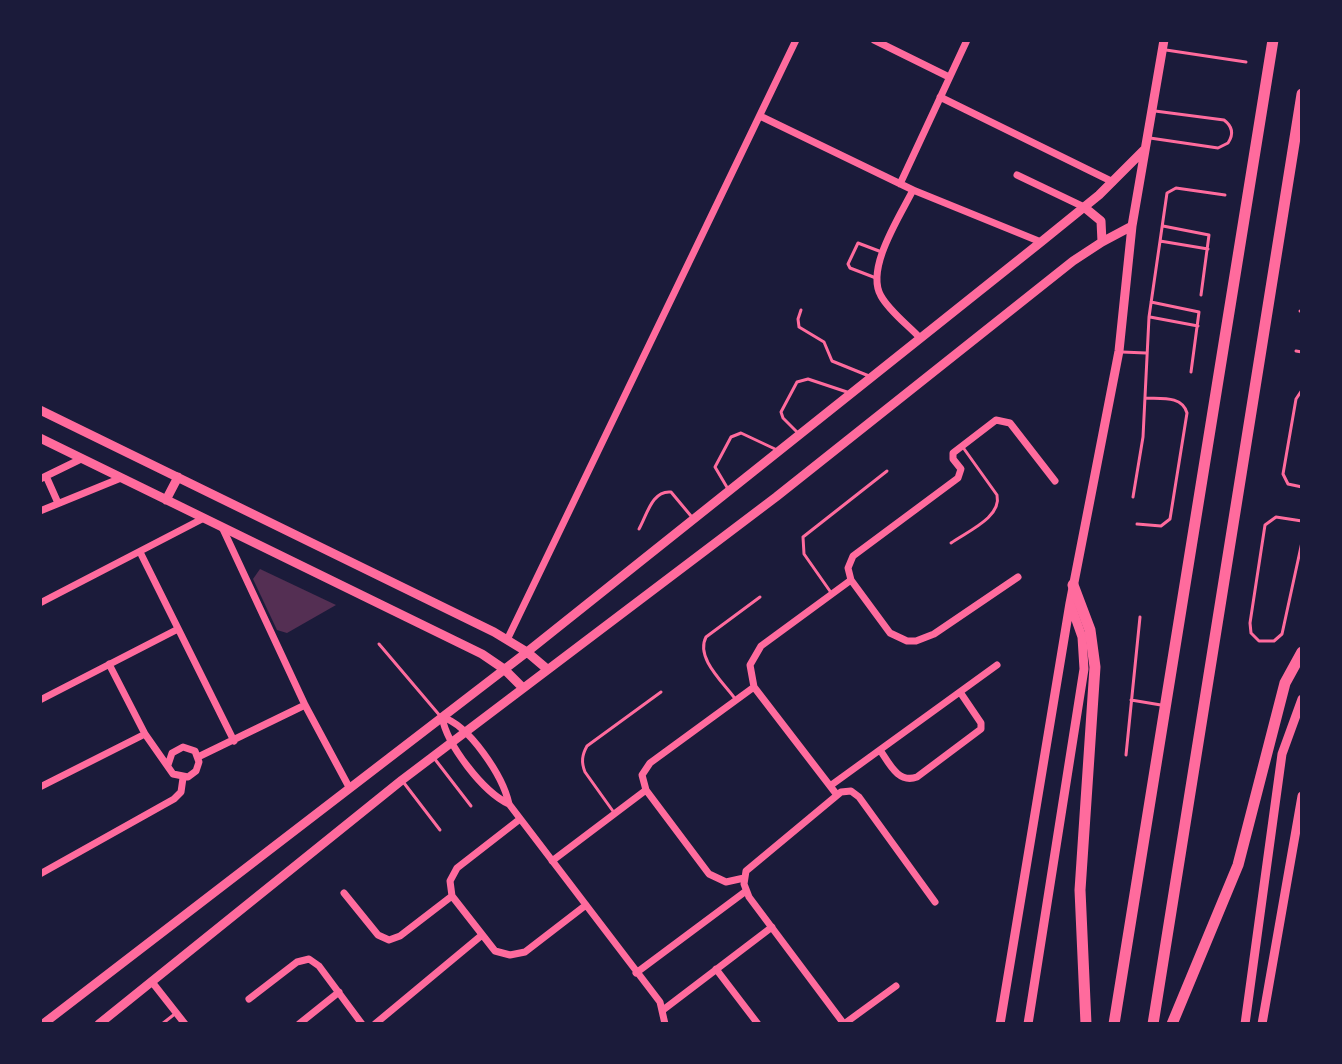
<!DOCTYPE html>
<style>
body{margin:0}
#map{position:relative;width:1342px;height:1064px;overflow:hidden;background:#1b1b3a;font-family:"Times New Roman",serif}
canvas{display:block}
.frame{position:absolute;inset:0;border:42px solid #1b1b3a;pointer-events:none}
</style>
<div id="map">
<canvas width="1342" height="1064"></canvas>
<div class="frame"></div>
</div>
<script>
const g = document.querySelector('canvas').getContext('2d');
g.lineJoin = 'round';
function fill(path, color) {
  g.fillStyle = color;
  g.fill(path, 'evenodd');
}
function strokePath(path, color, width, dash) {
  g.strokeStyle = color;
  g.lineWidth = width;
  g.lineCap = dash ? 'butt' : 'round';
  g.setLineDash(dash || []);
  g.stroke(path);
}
const building = new Path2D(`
 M 260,569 L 336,605 L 287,633 L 277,630 L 253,579 Z`);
const service = new Path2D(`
 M 1166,50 L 1246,62
 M 1150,138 L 1218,148 L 1228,143 C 1234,134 1232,126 1224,120 L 1155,111
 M 1163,226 L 1209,235 L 1201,295
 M 1160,241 L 1208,249
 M 876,278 L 850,268 L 848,264 L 858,243 L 879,251
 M 1151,302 L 1199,312 L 1191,372
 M 801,310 L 798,319 L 799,327 L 824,342 L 832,361 L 869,376
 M 1300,311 L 1302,311
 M 1150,317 L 1198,326
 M 1296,351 L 1302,352
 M 1122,352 L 1146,353
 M 1302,390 L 1296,399 L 1283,474 L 1288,484 L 1302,487
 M 799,434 L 783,418 L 781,412 L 797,382 L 808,379 L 847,392
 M 728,489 L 715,467 L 731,437 L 741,433 L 775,449
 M 1133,497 L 1143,437 L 1149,317 L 1167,193 L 1176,188 L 1225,195
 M 1302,521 L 1276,517 L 1265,525 L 1250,623 L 1251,633 L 1259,641 L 1274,641 L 1282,634 L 1302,542
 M 1137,524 L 1161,526 L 1170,519 L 1187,413 C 1182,395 1160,399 1145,398
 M 639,529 C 647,515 652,490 671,492 L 691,516
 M 951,543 C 968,531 1002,517 997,495 L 962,446
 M 832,594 L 804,554 L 803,537 L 887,471
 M 379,644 L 441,717
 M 736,700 C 724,683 695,658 706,637 L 760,597
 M 1131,700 L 1161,705
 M 1126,755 L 1140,617
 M 434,758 L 471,806
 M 404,783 L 440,830
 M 615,814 L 585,772 C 581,762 582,755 587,746 L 661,692
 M 162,1024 L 176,1013`);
const minor = new Path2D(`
 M 874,40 L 949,77
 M 940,97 L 1113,182
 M 760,116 L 913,190 L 1041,242
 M 1017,175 L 1084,207
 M 900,184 L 967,40
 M 913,190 C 900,216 865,269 881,296 C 890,312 908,325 920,338
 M 46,476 L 58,503
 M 40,479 L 81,459
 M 40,511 L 121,478
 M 222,527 L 305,705 L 349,787
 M 140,552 L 234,741
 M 1018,577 L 934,634 L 916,641 L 907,641 L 890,633 L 851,580 L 848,568 L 853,556 L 958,478 L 961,469 L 953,459 L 953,453 L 996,420 L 1010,423 L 1055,481
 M 40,603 L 204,518
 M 507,640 L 796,40
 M 109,664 L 145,734 L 173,774 L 188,777 L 196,771 L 199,762 L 195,751 L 183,747 L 172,753 L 168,765
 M 40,700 L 178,629
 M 442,717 C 469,725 503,776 509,804 L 660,1002 L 665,1024
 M 442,717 C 447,745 483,792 509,804
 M 880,750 C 889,763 898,784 917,777 L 981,729 L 981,723 L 960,692
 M 198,757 L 305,705
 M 830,786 L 997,665
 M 40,787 L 145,734
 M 837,795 L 754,687 L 750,665 L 761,646 L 851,580
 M 520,819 L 457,868 L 450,881 L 452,896 L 495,951 L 510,955 L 525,952 L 586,905
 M 552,861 L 646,790
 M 40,874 L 174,799 L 181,792 L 183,778
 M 744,878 L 726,882 L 709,874 L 646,790 L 642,775 L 650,763 L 754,687
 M 344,893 L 378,935 L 389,940 L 400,936 L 452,896
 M 716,969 L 758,1024
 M 636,973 L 746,891
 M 152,982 L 185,1024
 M 896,986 L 844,1024 L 749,897 L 744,884 L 746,871 L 841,792 L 851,791 L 859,797 L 935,902
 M 249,999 L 297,962 L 309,959 L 319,966 L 362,1024
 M 663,1010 L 772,927
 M 299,1024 L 339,992
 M 375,1024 L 482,935`);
const tertiary = new Path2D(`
 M 1084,207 L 1101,221 L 1102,242
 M 40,410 L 494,632 L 527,652 L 547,669
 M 40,438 L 482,654 L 504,669 L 523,688
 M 166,500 L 178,477
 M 43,1024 L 527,652 L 1041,242 L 1099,195 L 1144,150
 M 99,1024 L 402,780 L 776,497 L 1073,261 L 1102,242 L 1132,226
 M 1000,1024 L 1070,603 L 1119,351 L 1132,226 L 1164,40
 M 1028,1024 L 1084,669 L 1082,637 L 1070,603
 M 1245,1024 L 1282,754 L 1302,699
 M 1262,1024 L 1302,796`);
const primary = new Path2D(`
 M 1073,585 L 1090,630 L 1095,667 L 1080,890 L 1086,1024
 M 1114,1024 L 1273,40
 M 1153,1024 L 1302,94
 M 1172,1024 L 1238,865 L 1285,683 L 1302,652`);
fill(building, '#542f53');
strokePath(service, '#ff6b9d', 3);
strokePath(minor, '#ff6b9d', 7);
strokePath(tertiary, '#ff6b9d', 9);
strokePath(primary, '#ff6b9d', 11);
</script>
